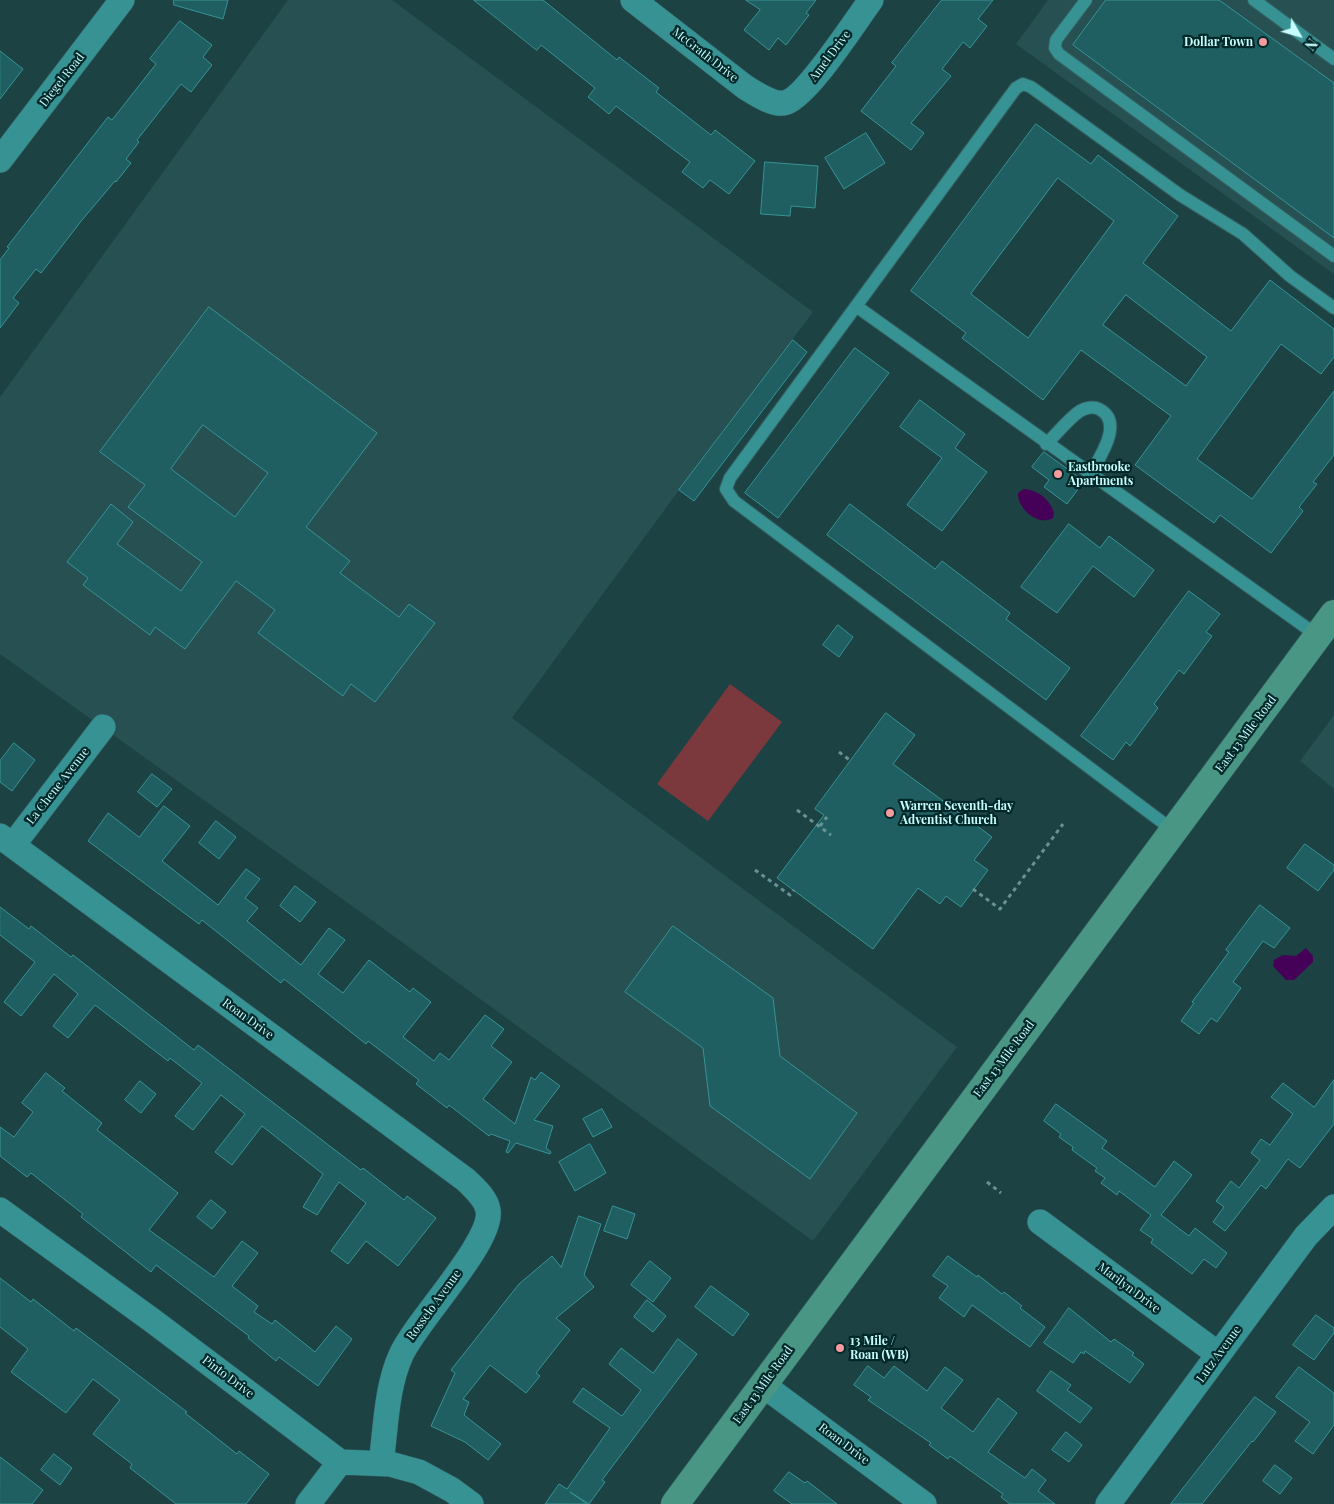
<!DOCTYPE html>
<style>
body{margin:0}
#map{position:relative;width:1334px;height:1504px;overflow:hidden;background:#1d4243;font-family:"Playfair Display",serif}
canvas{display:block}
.north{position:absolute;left:1274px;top:10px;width:50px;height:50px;-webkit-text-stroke:4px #012829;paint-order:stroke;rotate:128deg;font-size:14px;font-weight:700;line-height:20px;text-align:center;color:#c7fcfd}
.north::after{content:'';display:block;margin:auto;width:18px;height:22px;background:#c7fcfd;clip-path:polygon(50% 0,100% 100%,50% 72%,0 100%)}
</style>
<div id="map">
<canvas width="1334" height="1504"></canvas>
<div class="north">N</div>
</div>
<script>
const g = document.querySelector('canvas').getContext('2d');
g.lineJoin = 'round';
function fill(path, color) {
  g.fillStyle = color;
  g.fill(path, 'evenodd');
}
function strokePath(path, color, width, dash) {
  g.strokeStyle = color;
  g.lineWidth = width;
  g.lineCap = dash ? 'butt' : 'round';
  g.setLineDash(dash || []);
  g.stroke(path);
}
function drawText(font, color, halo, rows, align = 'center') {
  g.font = font + ' "Playfair Display",serif';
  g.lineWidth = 4.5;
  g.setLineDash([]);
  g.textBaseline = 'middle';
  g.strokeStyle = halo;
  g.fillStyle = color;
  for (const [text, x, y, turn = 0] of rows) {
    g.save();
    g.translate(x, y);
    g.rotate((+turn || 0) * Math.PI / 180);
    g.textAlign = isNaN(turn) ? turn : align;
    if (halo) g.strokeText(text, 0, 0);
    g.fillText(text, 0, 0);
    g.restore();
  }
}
const built = new Path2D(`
 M 288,0 L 392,0 L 813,312 L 671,501 L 512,718 L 957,1047 L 813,1241 L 366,916 L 0,654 L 0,397 Z
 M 1048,0 L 1334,0 L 1334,274 L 1016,44 Z
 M 1334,715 L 1334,789 L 1300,761 Z`);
const green = new Path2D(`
 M 730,684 L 782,722 L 708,821 L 657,784 Z`);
const water = new Path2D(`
 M 1024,489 C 1038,490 1049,499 1054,512 L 1053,518 C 1038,527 1017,508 1018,493 Z
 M 1306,948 L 1313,956 L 1313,962 L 1294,980 L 1286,980 L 1273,966 L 1274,960 L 1283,955 L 1296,956 Z`);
const building = new Path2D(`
 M 174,0 L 228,0 L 223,19 L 174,5 Z
 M 474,0 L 543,0 L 617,60 L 619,57 L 659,88 L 656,92 L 711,135 L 715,130 L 755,161 L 729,194 L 710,180 L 703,188 L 682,172 L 690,162 L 616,106 L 609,114 L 588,97 L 595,88 L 541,45 L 537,50 Z
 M 746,0 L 816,0 L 806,13 L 809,15 L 786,45 L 778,38 L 769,50 L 744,30 L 760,10 Z
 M 942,0 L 993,0 L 978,19 L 987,26 L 970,48 L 963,42 L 942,69 L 951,76 L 911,123 L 924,133 L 911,150 L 861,111 L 896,66 L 892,63 Z
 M 1106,0 L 1219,0 L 1334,83 L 1334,238 L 1073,45 Z
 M 180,21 L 212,45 L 203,57 L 212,65 L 191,92 L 181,84 L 137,140 L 139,142 L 126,159 L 131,163 L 116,182 L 115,181 L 82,220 L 41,273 L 36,269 L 13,298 L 19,303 L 0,328 L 0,260 L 9,248 L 7,247 L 108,117 L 112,120 L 156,64 L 150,59 Z
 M 0,51 L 23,69 L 0,99 Z
 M 1036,124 L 1091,164 L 1098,155 L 1178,216 L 1143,263 L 1231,331 L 1270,280 L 1334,329 L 1334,357 L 1321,374 L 1281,344 L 1197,459 L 1252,499 L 1334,391 L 1334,455 L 1313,482 L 1317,484 L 1299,507 L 1303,511 L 1271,553 L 1220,515 L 1214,523 L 1135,465 L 1171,416 L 1081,350 L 1043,400 L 962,338 L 966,333 L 911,291 ZM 1058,178 L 1114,221 L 1028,338 L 971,294 ZM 1126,295 L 1207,357 L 1186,386 L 1103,325 Z
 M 866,133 L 885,163 L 844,189 L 825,158 Z
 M 765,162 L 818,166 L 815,208 L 791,206 L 790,216 L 761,214 Z
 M 209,307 L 377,433 L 306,527 L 350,561 L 340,573 L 399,617 L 409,604 L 435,623 L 375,702 L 351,684 L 343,696 L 258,633 L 275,610 L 236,581 L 185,649 L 155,627 L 150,635 L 83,585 L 88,578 L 67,562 L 111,504 L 133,522 L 117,544 L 181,591 L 202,562 L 128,507 L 145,485 L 100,452 ZM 203,425 L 268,473 L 235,517 L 171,469 Z
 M 793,340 L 807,352 L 694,501 L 679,490 Z
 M 855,348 L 889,373 L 778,518 L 745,493 Z
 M 920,400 L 965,434 L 955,448 L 987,472 L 942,531 L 907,505 L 942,458 L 900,427 Z
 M 1044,452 L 1084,481 L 1067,504 L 1044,487 L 1049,480 L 1032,467 Z
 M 850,504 L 935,569 L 942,561 L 1010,613 L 1006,619 L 1070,668 L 1046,700 L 827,535 Z
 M 1069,524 L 1100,548 L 1109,536 L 1154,570 L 1134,597 L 1093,566 L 1057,613 L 1021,587 Z
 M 1189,591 L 1220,614 L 1206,632 L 1212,636 L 1184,674 L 1179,670 L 1154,704 L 1158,708 L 1130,746 L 1126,742 L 1113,760 L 1081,736 Z
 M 838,625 L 853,637 L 839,657 L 823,645 Z
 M 886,713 L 915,735 L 893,764 L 992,837 L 974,860 L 988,870 L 961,907 L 946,896 L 940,904 L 918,888 L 873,949 L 777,878 L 824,815 L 815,809 Z
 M 14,743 L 35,760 L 12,791 L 0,782 L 0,761 Z
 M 152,774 L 172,789 L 157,807 L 138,792 Z
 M 164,806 L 190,826 L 162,861 L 218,905 L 246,869 L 260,879 L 245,898 L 258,908 L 247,921 L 301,965 L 329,928 L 345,940 L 318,974 L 343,993 L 369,960 L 410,992 L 413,988 L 431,1002 L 403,1037 L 434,1061 L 440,1053 L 449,1060 L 485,1015 L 504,1029 L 491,1046 L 512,1062 L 483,1099 L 515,1124 L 531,1077 L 535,1080 L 541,1072 L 560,1086 L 534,1120 L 553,1126 L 546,1148 L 551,1152 L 550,1154 L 516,1143 L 508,1153 L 506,1152 L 510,1141 L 491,1134 L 489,1136 L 449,1105 L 447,1108 L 416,1084 L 419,1080 L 368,1041 L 366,1044 L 284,979 L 281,983 L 202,920 L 199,924 L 88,841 L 108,813 L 139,837 Z
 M 216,821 L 236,837 L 219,859 L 199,843 Z
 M 1305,844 L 1334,865 L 1334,870 L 1318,891 L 1287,868 Z
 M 295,886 L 316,902 L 300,922 L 280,906 Z
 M 1260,905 L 1290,928 L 1274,948 L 1263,941 L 1233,982 L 1241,988 L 1217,1022 L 1211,1018 L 1199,1034 L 1181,1021 L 1194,1003 L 1192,1002 L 1229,952 L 1226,950 Z
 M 0,907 L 29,929 L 31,926 L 71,957 L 73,955 L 194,1050 L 198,1045 L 361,1170 L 363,1168 L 404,1200 L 407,1196 L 436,1218 L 398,1266 L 366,1241 L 348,1264 L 331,1251 L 366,1203 L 339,1182 L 317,1215 L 303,1207 L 323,1174 L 262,1126 L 232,1165 L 215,1152 L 245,1114 L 221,1095 L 193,1130 L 175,1116 L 202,1083 L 170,1058 L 168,1061 L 95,1005 L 68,1038 L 53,1026 L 78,994 L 54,974 L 21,1016 L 4,1002 L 35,962 L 0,935 Z
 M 673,926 L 773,998 L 780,1056 L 857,1113 L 810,1179 L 710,1106 L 703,1048 L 625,992 Z
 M 46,1073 L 65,1088 L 62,1091 L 102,1123 L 97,1130 L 178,1193 L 149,1230 L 214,1277 L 242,1241 L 258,1253 L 232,1286 L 258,1306 L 254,1312 L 272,1324 L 275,1320 L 315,1352 L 336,1326 L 352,1339 L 318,1386 L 279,1357 L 276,1361 L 248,1338 L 249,1336 L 156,1265 L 151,1272 L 81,1217 L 83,1214 L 31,1173 L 27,1177 L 0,1156 L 0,1127 L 14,1137 L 33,1112 L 22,1103 Z
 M 1334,1080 L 1334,1124 L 1300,1168 L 1288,1159 L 1266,1189 L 1261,1185 L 1225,1231 L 1213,1222 L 1224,1207 L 1216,1201 L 1231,1181 L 1239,1188 L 1260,1160 L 1251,1153 L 1261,1139 L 1270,1145 L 1293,1114 L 1271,1097 L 1283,1083 L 1314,1107 Z
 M 140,1081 L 156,1094 L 141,1113 L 125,1100 Z
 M 1056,1104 L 1107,1141 L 1102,1148 L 1155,1187 L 1174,1161 L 1192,1175 L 1161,1215 L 1189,1236 L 1195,1228 L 1227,1253 L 1216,1268 L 1204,1259 L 1192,1274 L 1151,1243 L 1153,1239 L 1140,1230 L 1151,1215 L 1119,1191 L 1117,1195 L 1101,1183 L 1105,1178 L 1095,1171 L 1097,1168 L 1072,1150 L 1073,1147 L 1059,1137 L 1061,1134 L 1044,1121 Z
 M 602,1109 L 612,1127 L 593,1137 L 583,1119 Z
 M 590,1144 L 606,1173 L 575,1191 L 559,1162 Z
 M 211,1200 L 226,1212 L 212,1229 L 197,1217 Z
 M 613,1206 L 635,1214 L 627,1239 L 604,1231 Z
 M 579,1216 L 601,1224 L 584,1275 L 594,1287 L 556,1318 L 570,1330 L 536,1373 L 540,1376 L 526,1393 L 490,1365 L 463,1399 L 469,1402 L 464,1415 L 501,1444 L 488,1460 L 465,1442 L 431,1426 L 455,1373 L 451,1370 L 519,1284 L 552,1256 L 561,1267 Z
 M 948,1256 L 977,1277 L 978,1275 L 1002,1294 L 1004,1292 L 1022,1306 L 1020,1308 L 1045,1327 L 1030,1347 L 972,1305 L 964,1317 L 939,1298 L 948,1286 L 933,1276 Z
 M 650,1261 L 671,1278 L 653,1302 L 631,1285 Z
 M 0,1278 L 31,1302 L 33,1299 L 74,1331 L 76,1328 L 187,1412 L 185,1413 L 237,1454 L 239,1451 L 269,1474 L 246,1504 L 176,1504 L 130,1468 L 132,1464 L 93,1434 L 120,1400 L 93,1379 L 66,1413 L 11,1372 L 28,1349 L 0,1327 Z
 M 711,1286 L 749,1314 L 733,1336 L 695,1307 Z
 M 647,1300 L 666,1316 L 653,1332 L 634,1317 Z
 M 1069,1308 L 1111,1342 L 1114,1339 L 1134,1353 L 1132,1355 L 1144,1364 L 1130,1383 L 1085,1351 L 1084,1354 L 1081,1352 L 1073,1363 L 1044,1343 Z
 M 1316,1315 L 1334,1328 L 1334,1333 L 1314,1360 L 1293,1345 Z
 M 678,1339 L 697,1354 L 602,1480 L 605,1482 L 589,1504 L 570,1492 L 587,1504 L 545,1504 L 559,1484 L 567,1489 L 610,1428 L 573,1402 L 583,1388 L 622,1416 L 641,1390 L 609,1364 L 621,1348 L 653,1373 Z
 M 868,1366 L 884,1378 L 894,1366 L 927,1391 L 945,1367 L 963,1380 L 941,1408 L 973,1432 L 998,1398 L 1017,1413 L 988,1452 L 1025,1478 L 1032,1469 L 1046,1480 L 1038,1491 L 1055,1504 L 1010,1504 L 1001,1497 L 1003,1494 L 950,1456 L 948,1459 L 929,1445 L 931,1443 L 868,1400 L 871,1397 L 854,1385 Z
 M 1299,1367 L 1334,1393 L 1334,1425 L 1313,1454 L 1295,1441 L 1310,1422 L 1276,1397 Z
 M 1051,1371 L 1071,1385 L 1067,1390 L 1092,1408 L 1080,1423 L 1037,1391 Z
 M 1255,1397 L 1276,1412 L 1253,1442 L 1252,1441 L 1202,1504 L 1171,1504 Z
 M 1066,1432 L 1082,1445 L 1069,1462 L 1052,1450 Z
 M 54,1454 L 72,1468 L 60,1485 L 41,1470 Z
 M 0,1457 L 43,1490 L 32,1504 L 0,1504 Z
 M 1275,1465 L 1292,1478 L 1280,1494 L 1263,1481 Z
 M 789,1472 L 805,1483 L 807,1481 L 837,1504 L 792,1504 L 774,1491 Z`);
const path = new Path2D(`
 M 839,752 L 851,761
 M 797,810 L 831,835
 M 820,826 L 827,817
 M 755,870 L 790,895 L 794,890
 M 973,889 L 1000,909 L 1063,824
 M 987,1182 L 1001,1193`);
const lane = new Path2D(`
 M 1086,0 L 1056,40 L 1055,48 L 1059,54 L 1334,256
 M 1254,0 L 1334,59
 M 856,306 L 1318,636
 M 1046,444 C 1057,434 1068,419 1080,411 C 1085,408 1093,406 1099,409 C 1125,422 1099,458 1090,475
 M 1174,831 L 734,501 L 726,489 L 730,478 L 1016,88 L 1023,84 L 1031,87 L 1180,195 L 1243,234 L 1290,276 L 1334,308`);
const street = new Path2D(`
 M 633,0 L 745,87 C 755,93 772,105 784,103 C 805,100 856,20 871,0
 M 0,160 L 122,0
 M 0,836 L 466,1180 C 475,1189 486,1198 488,1210 C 494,1241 416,1321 401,1355 C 386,1388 386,1428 381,1463
 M 13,845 L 103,727
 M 0,1210 L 153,1321 L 340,1462 L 390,1464 L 419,1472 L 452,1490 L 471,1504
 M 1040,1222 L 1218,1354
 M 763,1385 L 924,1504
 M 308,1504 L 340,1462
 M 1108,1504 L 1306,1236 L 1334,1207`);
const secondary = new Path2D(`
 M 675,1504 L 1334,614`);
const markers = [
 [1263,42,5,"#f59b9e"],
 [1058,474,5,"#f59b9e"],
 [890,813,5,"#f59b9e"],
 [840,1348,5,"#f59b9e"]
];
const poiNames = [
 ["Dollar Town",1253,42,"right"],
 ["Eastbrooke",1068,467],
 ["Apartments",1068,481],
 ["Warren Seventh-day",900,806],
 ["Adventist Church",900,820],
 ["13 Mile /",850,1341],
 ["Roan (WB)",850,1355]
];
const streetNames = [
 ["McGrath Drive",705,55,38],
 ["Amel Drive",830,56,-53],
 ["Diegel Road",62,80,-52],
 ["East 13 Mile Road",1246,734,-53],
 ["La Chene Avenue",58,786,-52],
 ["Roan Drive",248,1019,36],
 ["East 13 Mile Road",1004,1059,-53],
 ["Marilyn Drive",1129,1288,37],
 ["Rosselo Avenue",434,1305,-54],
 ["Lutz Avenue",1219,1354,-54],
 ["Pinto Drive",228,1377,37],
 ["East 13 Mile Road",763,1385,-54],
 ["Roan Drive",844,1444,37]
];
fill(built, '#265051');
fill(green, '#7b393e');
fill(water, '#450157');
fill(building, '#1f5f61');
strokePath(building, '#389395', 1);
strokePath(lane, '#345f60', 14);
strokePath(street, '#345f60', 26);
strokePath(secondary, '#345f60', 29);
strokePath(path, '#679394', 3, [4, 4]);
strokePath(lane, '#379294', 12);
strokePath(street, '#379294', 25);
strokePath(secondary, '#499685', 28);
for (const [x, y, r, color] of markers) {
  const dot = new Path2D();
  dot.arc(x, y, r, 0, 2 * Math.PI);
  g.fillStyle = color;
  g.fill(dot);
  strokePath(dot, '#012829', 2);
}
drawText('bold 12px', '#c7fcfd', '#012829', poiNames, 'left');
drawText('12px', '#c7fcfd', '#012829', streetNames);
</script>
